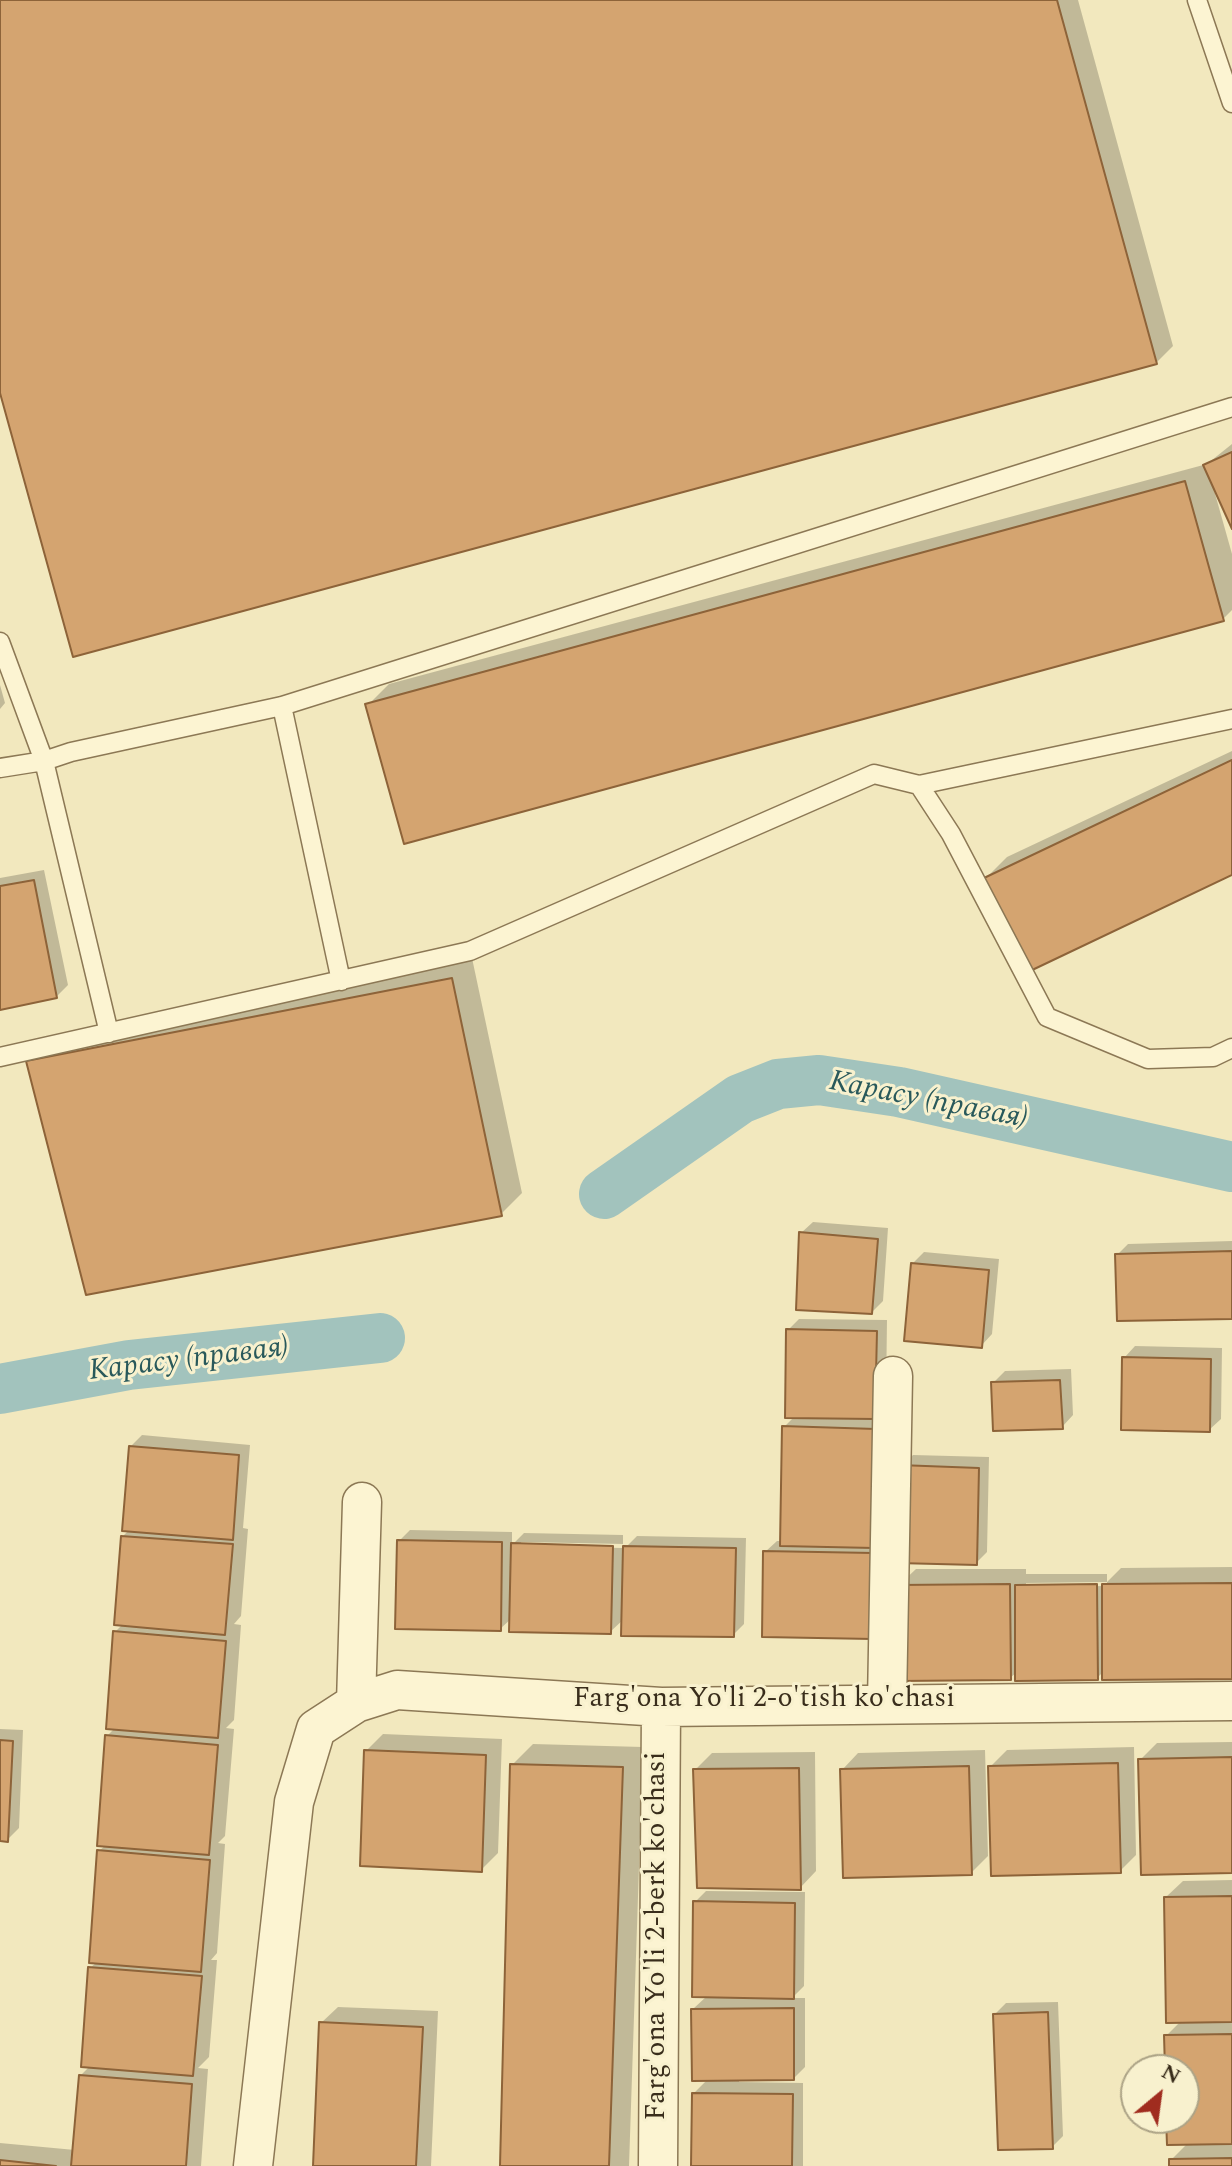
<!DOCTYPE html>
<meta charset="utf-8">
<style>
body{margin:0}
#map{position:relative;width:1232px;height:2166px;overflow:hidden;background:#f2e8be;font-family:Spectral,serif}
canvas{display:block}
.north{position:absolute;left:1120px;top:2054px;width:80px;height:80px;box-sizing:border-box;background:#f8f1ce;border:2px solid #aca386;border-radius:50%;rotate:29deg;font-size:22px;font-weight:700;line-height:32px;text-align:center;color:#392d1b}
.north::after{content:'';display:block;margin:auto;width:28px;height:36px;background:#a02c1f;clip-path:polygon(50% 0,100% 100%,50% 72%,0 100%)}
</style>
<div id="map">
<canvas width="1232" height="2166"></canvas>
<div class="north">N</div>
</div>
<script>
const g = document.querySelector('canvas').getContext('2d');
g.lineJoin = 'round';
function fill(path, color) {
  g.fillStyle = color;
  g.fill(path, 'evenodd');
}
function strokePath(path, color, width, dash) {
  g.strokeStyle = color;
  g.lineWidth = width;
  g.lineCap = dash ? 'butt' : 'round';
  g.setLineDash(dash || []);
  g.stroke(path);
}
function drawText(font, color, halo, rows, align = 'center') {
  g.font = font + ' Spectral,serif';
  g.lineWidth = 6;
  g.setLineDash([]);
  g.textBaseline = 'middle';
  g.strokeStyle = halo;
  g.fillStyle = color;
  for (const [text, x, y, turn = 0] of rows) {
    g.save();
    g.translate(x, y);
    g.rotate((+turn || 0) * Math.PI / 180);
    g.textAlign = isNaN(turn) ? turn : align;
    if (halo) g.strokeText(text, 0, 0);
    g.fillText(text, 0, 0);
    g.restore();
  }
}
const shadow = new Path2D(`
 M 0,0 L 1078,0 L 1173,346 L 1156,363 L 0,385 Z
 M 1232,444 L 1232,524 L 1214,490 L 1232,554 L 1232,610 L 1223,619 L 368,705 L 389,684 L 1207,464 Z
 M 0,685 L 5,703 L 0,709 Z
 M 1232,751 L 1232,873 L 986,878 L 1007,857 Z
 M 44,870 L 68,985 L 56,997 L 0,1008 L 0,878 Z
 M 472,958 L 522,1193 L 501,1214 L 28,1062 L 49,1041 Z
 M 813,1222 L 888,1228 L 883,1301 L 872,1312 L 801,1233 Z
 M 1232,1241 L 1232,1317 L 1117,1255 L 1128,1244 Z
 M 924,1252 L 999,1259 L 992,1334 L 981,1346 L 913,1263 Z
 M 799,1319 L 887,1320 L 883,1625 L 765,1552 L 777,1541 L 783,1541 L 784,1427 L 795,1416 L 788,1330 Z
 M 1135,1346 L 1222,1348 L 1221,1419 L 1209,1430 L 1124,1358 Z
 M 1071,1369 L 1073,1415 L 1062,1427 L 993,1383 L 1005,1371 Z
 M 142,1435 L 250,1445 L 243,1528 L 248,1529 L 241,1616 L 234,1624 L 241,1625 L 234,1720 L 226,1728 L 234,1729 L 225,1836 L 218,1843 L 225,1844 L 217,1953 L 211,1960 L 217,1960 L 209,2057 L 198,2068 L 208,2069 L 201,2166 L 0,2166 L 0,2143 L 75,2150 L 80,2076 L 91,2065 L 90,1968 L 97,1962 L 99,1851 L 106,1845 L 107,1736 L 115,1728 L 115,1632 L 123,1624 L 123,1536 L 130,1529 L 131,1446 Z
 M 913,1455 L 989,1457 L 987,1552 L 976,1563 L 901,1466 Z
 M 410,1530 L 512,1532 L 512,1545 L 524,1533 L 623,1535 L 623,1550 L 637,1536 L 746,1538 L 744,1624 L 733,1635 L 624,1619 L 610,1632 L 512,1618 L 500,1629 L 399,1541 ZM 521,1542 L 623,1544 L 623,1548 L 521,1546 Z
 M 1232,1567 L 1232,1677 L 1104,1671 L 1097,1678 L 1017,1672 L 1010,1678 L 899,1585 L 916,1569 L 1026,1569 L 1026,1574 L 1107,1574 L 1107,1582 L 1121,1568 ZM 1107,1582 L 1107,1586 L 1026,1587 L 1026,1583 Z
 M 0,1729 L 23,1730 L 19,1828 L 7,1840 L 0,1839 Z
 M 383,1734 L 502,1739 L 498,1853 L 481,1870 L 366,1751 Z
 M 1232,1742 L 1232,1871 L 1140,1760 L 1157,1743 Z
 M 533,1744 L 643,1747 L 629,2166 L 502,2166 L 512,1765 Z
 M 1134,1747 L 1136,1855 L 1120,1871 L 990,1767 L 1007,1750 Z
 M 985,1750 L 988,1856 L 971,1873 L 842,1770 L 858,1753 Z
 M 815,1752 L 816,1871 L 800,1888 L 695,1770 L 712,1753 Z
 M 1232,1880 L 1232,2166 L 1171,2166 L 1171,2160 L 1188,2143 L 1168,2118 L 1184,2118 L 1184,2070 L 1167,2070 L 1166,2036 L 1181,2021 L 1166,1897 L 1183,1881 Z
 M 706,1891 L 805,1892 L 804,1986 L 792,1998 L 805,1998 L 805,2067 L 794,2078 L 739,2079 L 739,2082 L 803,2083 L 803,2166 L 693,2166 L 694,2093 L 708,2079 L 693,2009 L 707,1996 L 695,1902 Z
 M 1058,2002 L 1063,2136 L 1052,2147 L 995,2014 L 1006,2003 Z
 M 338,2007 L 438,2011 L 431,2166 L 315,2166 L 321,2023 Z`);
const canal = new Path2D(`
 M 604,1194 L 740,1099 L 778,1084 L 819,1080 L 899,1092 L 1232,1167
 M 0,1389 L 129,1365 L 380,1338`);
const building = new Path2D(`
 M 0,0 L 1057,0 L 1157,364 L 73,657 L 0,393 Z
 M 1232,452 L 1232,529 L 1203,465 Z
 M 1185,481 L 1224,621 L 404,844 L 365,704 Z
 M 1232,760 L 1232,875 L 1028,972 L 984,878 Z
 M 34,880 L 57,998 L 0,1010 L 0,886 Z
 M 452,978 L 502,1216 L 86,1295 L 26,1061 Z
 M 799,1232 L 878,1239 L 872,1314 L 796,1310 Z
 M 1232,1251 L 1232,1319 L 1117,1321 L 1115,1254 Z
 M 911,1263 L 989,1270 L 982,1348 L 904,1341 Z
 M 786,1329 L 877,1331 L 875,1419 L 785,1418 Z
 M 1122,1357 L 1211,1359 L 1210,1432 L 1121,1430 Z
 M 1060,1380 L 1063,1429 L 993,1431 L 991,1382 Z
 M 782,1426 L 876,1429 L 874,1548 L 780,1546 Z
 M 129,1446 L 239,1455 L 233,1540 L 122,1531 Z
 M 899,1465 L 979,1468 L 977,1565 L 897,1563 Z
 M 121,1536 L 233,1544 L 225,1635 L 114,1625 Z
 M 397,1540 L 502,1542 L 501,1631 L 395,1629 Z
 M 511,1543 L 613,1546 L 611,1634 L 509,1632 Z
 M 623,1546 L 736,1548 L 734,1637 L 621,1636 Z
 M 763,1551 L 874,1553 L 873,1639 L 762,1637 Z
 M 1232,1583 L 1232,1679 L 1102,1680 L 1102,1584 Z
 M 1010,1584 L 1011,1680 L 898,1681 L 897,1585 Z
 M 1097,1584 L 1098,1680 L 1015,1681 L 1015,1585 Z
 M 113,1631 L 226,1641 L 218,1738 L 106,1729 Z
 M 105,1735 L 218,1745 L 209,1855 L 97,1846 Z
 M 0,1740 L 13,1741 L 8,1842 L 0,1841 Z
 M 364,1750 L 486,1755 L 482,1872 L 360,1866 Z
 M 1232,1757 L 1232,1873 L 1141,1875 L 1138,1759 Z
 M 1118,1763 L 1121,1873 L 991,1876 L 988,1766 Z
 M 510,1764 L 623,1767 L 609,2166 L 500,2166 Z
 M 969,1766 L 972,1875 L 843,1878 L 840,1769 Z
 M 799,1768 L 801,1890 L 697,1888 L 693,1769 Z
 M 97,1850 L 210,1860 L 201,1972 L 89,1963 Z
 M 1232,1896 L 1232,2022 L 1166,2023 L 1164,1897 Z
 M 693,1901 L 795,1903 L 794,1999 L 692,1997 Z
 M 88,1967 L 202,1976 L 193,2076 L 81,2067 Z
 M 794,2008 L 794,2080 L 692,2081 L 691,2009 Z
 M 1048,2012 L 1053,2149 L 998,2150 L 993,2014 Z
 M 319,2022 L 423,2027 L 416,2166 L 313,2166 Z
 M 1232,2034 L 1232,2144 L 1167,2145 L 1166,2118 L 1184,2118 L 1184,2070 L 1165,2070 L 1164,2035 Z
 M 79,2075 L 192,2084 L 186,2166 L 71,2166 Z
 M 692,2093 L 793,2094 L 792,2166 L 691,2166 Z
 M 1232,2158 L 1232,2166 L 1169,2166 L 1169,2159 Z
 M 0,2160 L 56,2166 L 0,2166 Z`);
const lane = new Path2D(`
 M 1197,0 L 1232,103
 M 0,642 L 44,761 L 0,768
 M 282,706 L 341,981
 M 919,785 L 1232,719
 M 109,1033 L 44,761 L 71,752 L 282,706 L 1232,407
 M 0,1057 L 470,951 L 874,774 L 919,785 L 951,834 L 1047,1017 L 1148,1059 L 1213,1057 L 1232,1048`);
const street = new Path2D(`
 M 356,1703 L 362,1502
 M 887,1703 L 893,1376
 M 253,2166 L 294,1802 L 316,1729 L 356,1703 L 397,1690 L 661,1707 L 1232,1701
 M 658,2166 L 661,1707`);
const streetNames = [
 ["Farg'ona Yo'li 2-o'tish ko'chasi",764,1701],
 ["Farg'ona Yo'li 2-berk ko'chasi",659,1936,-90]
];
const waterNames = [
 ["Карасу (правая)",928,1102,11],
 ["Карасу (правая)",189,1361,-7]
];
fill(shadow, '#0003');
strokePath(canal, '#a2c3bd', 50);
fill(building, '#d4a470');
strokePath(building, '#8d6339', 2);
strokePath(lane, '#8c7855', 21);
strokePath(street, '#8c7855', 41);
strokePath(lane, '#fcf4d2', 18);
strokePath(street, '#fcf4d2', 38);
drawText('28px', '#392d1b', '#f8f1ce', streetNames);
drawText('italic 30px', '#29595b', '#f8f1ce', waterNames);
</script>
